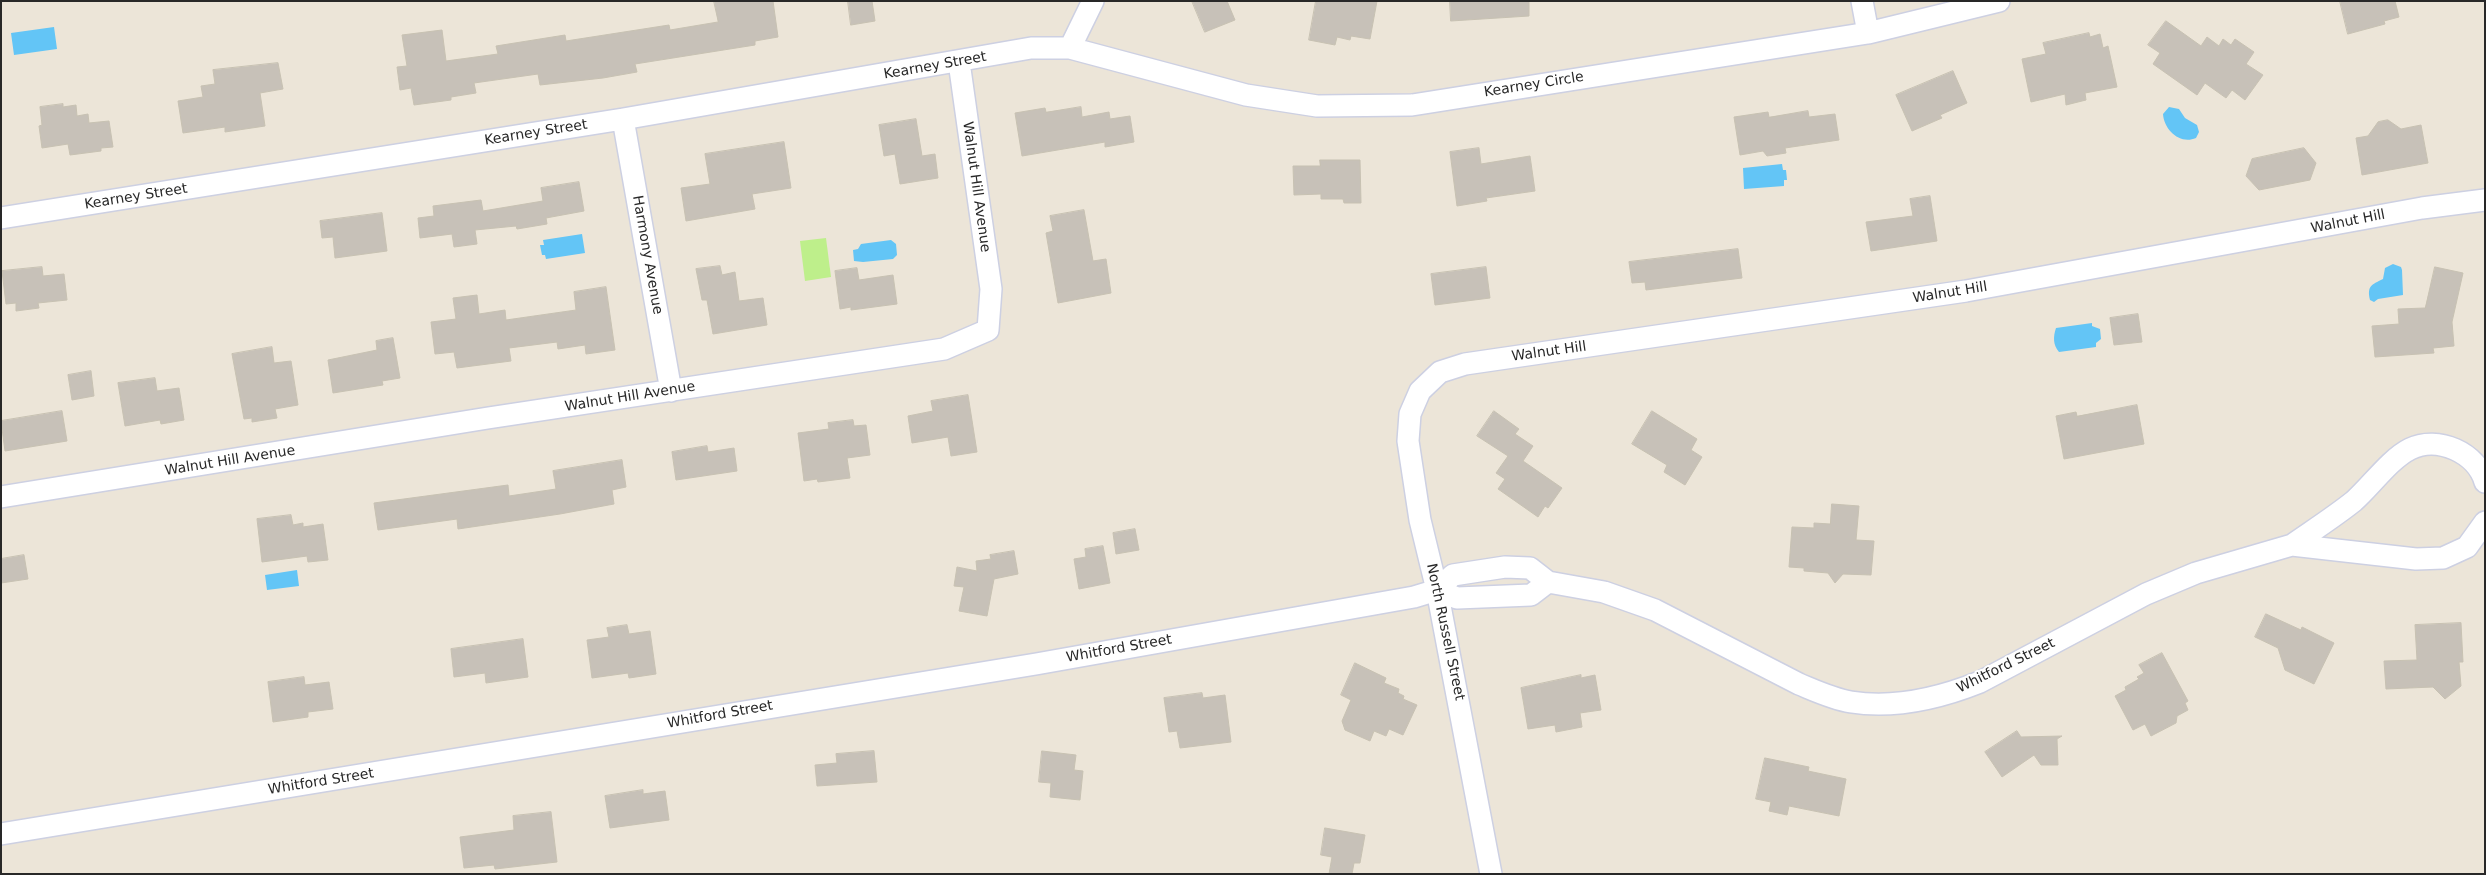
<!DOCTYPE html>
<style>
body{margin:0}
#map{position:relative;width:2486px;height:875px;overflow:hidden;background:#ece5d8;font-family:"DejaVu Sans",sans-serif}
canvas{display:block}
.frame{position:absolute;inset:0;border:2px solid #282828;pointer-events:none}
</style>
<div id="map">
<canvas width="2486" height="875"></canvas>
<div class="frame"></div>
</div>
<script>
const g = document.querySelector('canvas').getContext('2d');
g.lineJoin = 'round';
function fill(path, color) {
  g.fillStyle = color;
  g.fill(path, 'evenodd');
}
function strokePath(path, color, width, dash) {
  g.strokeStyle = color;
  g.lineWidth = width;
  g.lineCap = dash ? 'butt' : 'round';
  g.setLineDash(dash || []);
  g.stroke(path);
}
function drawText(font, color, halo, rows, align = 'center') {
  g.font = font + ' "DejaVu Sans",sans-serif';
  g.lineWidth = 4;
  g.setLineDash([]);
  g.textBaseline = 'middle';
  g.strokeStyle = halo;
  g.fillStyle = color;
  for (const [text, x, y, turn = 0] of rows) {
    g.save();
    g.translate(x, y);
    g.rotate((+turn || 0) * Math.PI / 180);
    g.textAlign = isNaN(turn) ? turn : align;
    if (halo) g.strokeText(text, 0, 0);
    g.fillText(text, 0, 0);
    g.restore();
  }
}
const pitch = new Path2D(`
 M 826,238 L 831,277 L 805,281 L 800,241 Z`);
const water = new Path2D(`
 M 54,27 L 57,49 L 14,55 L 11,33 Z
 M 2169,107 L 2179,109 L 2185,118 L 2197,125 L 2199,132 L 2196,138 C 2180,145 2164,130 2163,114 Z
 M 1782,164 L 1783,170 L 1786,170 L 1787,180 L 1784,180 L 1784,186 L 1744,189 L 1743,168 Z
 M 582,234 L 585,253 L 546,259 L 545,255 L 542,255 L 540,245 L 544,245 L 543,240 Z
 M 891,240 L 896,244 L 897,255 L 893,259 L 863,262 L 854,261 L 853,250 L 858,249 L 861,244 Z
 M 2393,264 L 2401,267 L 2402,270 L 2403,295 L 2378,299 L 2374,302 L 2370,300 C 2367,286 2371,285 2383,279 L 2385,268 Z
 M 2092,323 L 2092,326 L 2100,329 L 2101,339 L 2096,343 L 2096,347 L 2059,352 C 2053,345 2053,337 2056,328 Z
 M 297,570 L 299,586 L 267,590 L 265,575 Z`);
const building = new Path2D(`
 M 714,1 L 773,1 L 778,37 L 755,41 L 755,45 L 635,64 L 637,72 L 603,78 L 540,85 L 538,74 L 474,83 L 476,93 L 451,97 L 451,100 L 414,105 L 411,88 L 400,90 L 397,67 L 407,66 L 402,35 L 442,30 L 446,61 L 498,54 L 496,46 L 565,35 L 566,41 L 669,25 L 670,30 L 718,22 Z
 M 848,1 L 872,1 L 875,21 L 851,25 Z
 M 1192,1 L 1227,1 L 1235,20 L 1205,32 Z
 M 1316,1 L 1377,1 L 1370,39 L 1351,36 L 1350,40 L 1337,37 L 1335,45 L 1309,40 Z
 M 1450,1 L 1529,1 L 1529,16 L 1451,21 Z
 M 2340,1 L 2395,1 L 2399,17 L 2384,21 L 2385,24 L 2348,34 Z
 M 2166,21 L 2201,46 L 2207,37 L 2219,46 L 2223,39 L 2231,45 L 2235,39 L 2254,52 L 2246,64 L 2263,75 L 2245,100 L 2232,90 L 2226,98 L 2205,83 L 2197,95 L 2153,64 L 2160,53 L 2148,45 Z
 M 2089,33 L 2090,37 L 2100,34 L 2103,48 L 2108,46 L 2117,87 L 2085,93 L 2086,100 L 2066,105 L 2065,94 L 2031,102 L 2022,59 L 2046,54 L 2043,43 Z
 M 278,63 L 283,89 L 260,93 L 265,126 L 225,132 L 225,127 L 183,133 L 178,101 L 203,97 L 201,86 L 215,84 L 213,70 Z
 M 1953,71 L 1967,103 L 1940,115 L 1942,118 L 1912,131 L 1896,95 Z
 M 63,104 L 63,107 L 76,105 L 77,116 L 88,114 L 89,123 L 109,121 L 113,147 L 101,148 L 101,151 L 70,155 L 68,144 L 42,148 L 39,126 L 42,125 L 40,107 Z
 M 1081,107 L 1082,117 L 1109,112 L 1110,119 L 1130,116 L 1134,142 L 1105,147 L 1105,142 L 1022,156 L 1015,113 L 1045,108 L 1046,112 Z
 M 1808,111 L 1809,117 L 1835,114 L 1839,140 L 1785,148 L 1786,153 L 1767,156 L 1763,151 L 1740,155 L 1734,117 L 1768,112 L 1769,117 Z
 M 916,119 L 922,156 L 935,154 L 938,178 L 900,184 L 895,154 L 884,156 L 879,125 Z
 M 2388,120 L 2401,129 L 2421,125 L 2428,163 L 2362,175 L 2356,138 L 2368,136 L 2378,122 Z
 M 784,142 L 791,188 L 752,194 L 755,209 L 686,221 L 681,188 L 710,184 L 705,154 Z
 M 1479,148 L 1481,164 L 1530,156 L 1535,191 L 1486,198 L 1487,201 L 1457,206 L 1450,152 Z
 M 2304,148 L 2316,163 L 2310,180 L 2259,190 L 2246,176 L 2252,159 Z
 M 1320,160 L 1360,160 L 1361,203 L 1344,203 L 1343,199 L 1321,199 L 1321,194 L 1294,195 L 1293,166 L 1320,166 Z
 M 579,182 L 584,211 L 546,218 L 547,224 L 517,229 L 516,226 L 475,230 L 477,244 L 454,247 L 452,234 L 420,238 L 418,218 L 434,216 L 433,206 L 481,200 L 483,211 L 543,201 L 541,188 Z
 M 1930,196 L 1937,241 L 1871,251 L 1866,222 L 1913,216 L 1910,199 Z
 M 1084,210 L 1093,261 L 1106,259 L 1111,293 L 1058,303 L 1046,233 L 1053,231 L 1050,216 Z
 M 382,213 L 387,251 L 335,258 L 333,237 L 322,238 L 320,221 Z
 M 1738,249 L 1742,278 L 1646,290 L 1645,282 L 1632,283 L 1629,262 Z
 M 720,266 L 722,275 L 735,272 L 739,301 L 763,298 L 767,325 L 713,334 L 707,300 L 702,300 L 696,269 Z
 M 42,267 L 43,276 L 64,274 L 67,300 L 38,303 L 39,308 L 16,311 L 16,303 L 6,304 L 2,271 Z
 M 1486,267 L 1490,298 L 1435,305 L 1431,274 Z
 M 2435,267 L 2463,273 L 2452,322 L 2454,346 L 2433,348 L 2434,353 L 2375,357 L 2372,326 L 2399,324 L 2398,309 L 2425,308 Z
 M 857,268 L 859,280 L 893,275 L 897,304 L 851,310 L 851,307 L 840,309 L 835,271 Z
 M 606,287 L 615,350 L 586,354 L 585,345 L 558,349 L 557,342 L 509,348 L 511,361 L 457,368 L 454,352 L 435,354 L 431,322 L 456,319 L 453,298 L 477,295 L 479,314 L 505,310 L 506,320 L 576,310 L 574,292 Z
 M 2138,314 L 2142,342 L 2114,345 L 2110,318 Z
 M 393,338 L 400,378 L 382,381 L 383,385 L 333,393 L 328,360 L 377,350 L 376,341 Z
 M 272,347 L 274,363 L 291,361 L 298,405 L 275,409 L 277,418 L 252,422 L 252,418 L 244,419 L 232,354 Z
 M 91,371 L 94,396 L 72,400 L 68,375 Z
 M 155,378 L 157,391 L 179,388 L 184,420 L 161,424 L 160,420 L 125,426 L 118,383 Z
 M 968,395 L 977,452 L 951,456 L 948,437 L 912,443 L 908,416 L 933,411 L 931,401 Z
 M 2137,405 L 2144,444 L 2064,459 L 2056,416 L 2076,412 L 2077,416 Z
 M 62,411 L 67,441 L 5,451 L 1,421 Z
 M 1494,411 L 1519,429 L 1515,434 L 1533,446 L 1523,461 L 1562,488 L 1548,508 L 1545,506 L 1538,517 L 1498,489 L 1505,479 L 1496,473 L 1508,456 L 1477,436 Z
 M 1652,411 L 1697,439 L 1691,450 L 1702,457 L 1685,485 L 1664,472 L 1667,465 L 1632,444 Z
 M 853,420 L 854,426 L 866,425 L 870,455 L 847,458 L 850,478 L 818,482 L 817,479 L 804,481 L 798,433 L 829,429 L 828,423 Z
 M 707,446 L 708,452 L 734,448 L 737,471 L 676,480 L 672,452 Z
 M 622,460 L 626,487 L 612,490 L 614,504 L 560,514 L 458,529 L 457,519 L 378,530 L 374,503 L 508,485 L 509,496 L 556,489 L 553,471 Z
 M 1832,504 L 1859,506 L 1856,540 L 1874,541 L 1871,575 L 1843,574 L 1835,583 L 1828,573 L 1804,571 L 1804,568 L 1789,567 L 1792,527 L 1814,528 L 1814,523 L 1830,524 Z
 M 291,515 L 293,525 L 303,523 L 303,527 L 323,524 L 328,560 L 308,562 L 307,556 L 262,562 L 257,519 Z
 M 1135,529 L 1139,550 L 1116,554 L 1113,533 Z
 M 1103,546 L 1110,583 L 1079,589 L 1074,559 L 1086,557 L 1085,549 Z
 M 1014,551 L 1018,574 L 994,579 L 987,616 L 959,611 L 964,587 L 954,586 L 957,567 L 977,571 L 976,561 L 991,559 L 990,555 Z
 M 24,555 L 28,579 L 1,583 L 1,559 Z
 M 2266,614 L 2301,630 L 2302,627 L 2334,643 L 2314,684 L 2285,670 L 2278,648 L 2255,637 Z
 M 2461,623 L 2463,662 L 2459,662 L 2461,686 L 2445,699 L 2433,687 L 2386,689 L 2384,661 L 2417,660 L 2415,625 Z
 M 627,625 L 629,634 L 650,631 L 656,674 L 629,678 L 628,673 L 592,678 L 587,640 L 609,637 L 607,628 Z
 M 523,639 L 528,677 L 486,683 L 485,673 L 454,677 L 451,649 Z
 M 2162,653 L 2188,701 L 2185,703 L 2188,710 L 2177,716 L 2176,723 L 2151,736 L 2145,724 L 2133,730 L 2115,696 L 2126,690 L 2125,687 L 2139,679 L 2137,677 L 2144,673 L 2139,665 Z
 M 1355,663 L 1386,678 L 1384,683 L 1399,689 L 1398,693 L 1404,696 L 1403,699 L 1417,705 L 1403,735 L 1389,729 L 1386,736 L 1374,731 L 1370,741 L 1345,730 L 1342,721 L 1351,700 L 1341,695 Z
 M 1581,675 L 1581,678 L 1595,675 L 1601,710 L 1580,713 L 1582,727 L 1556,732 L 1555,725 L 1528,729 L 1521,688 Z
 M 304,677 L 305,685 L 329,682 L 333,709 L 308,712 L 308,717 L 273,722 L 268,682 Z
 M 1202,693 L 1203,698 L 1225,695 L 1231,742 L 1180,748 L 1177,731 L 1169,732 L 1164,698 Z
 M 2017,731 L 2021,737 L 2062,736 L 2057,739 L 2058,765 L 2041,765 L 2034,755 L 2002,777 L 1985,752 Z
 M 874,751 L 877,782 L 817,786 L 815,765 L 837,763 L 836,754 Z
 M 1042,751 L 1076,755 L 1074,770 L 1083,771 L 1080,800 L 1050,797 L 1051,783 L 1039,782 Z
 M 1765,758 L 1809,767 L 1808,771 L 1846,779 L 1839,816 L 1789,806 L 1787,815 L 1769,811 L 1771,802 L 1756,799 Z
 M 643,790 L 643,794 L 665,791 L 669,820 L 610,828 L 605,796 Z
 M 551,812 L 557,862 L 495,869 L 494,865 L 464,868 L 460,837 L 514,830 L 513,816 Z
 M 1325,828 L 1365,835 L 1360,863 L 1354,863 L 1352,874 L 1329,874 L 1332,857 L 1321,855 Z`);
const minor = new Path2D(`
 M 1862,1 L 1868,33
 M 1070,48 L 1093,1
 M 623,119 L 671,391
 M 1,218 L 623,119 L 1031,48 L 1070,48 L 1246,95 L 1317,106 L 1412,105 L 1868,33 L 1999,1
 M 2485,482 C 2477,453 2438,435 2410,449 C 2390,459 2371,486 2354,501 C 2334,517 2312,531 2292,545 L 2416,559 L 2443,558 L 2467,547 L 2485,522
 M 1,497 L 488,418 L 944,349 L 988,330 L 991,289 L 959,62
 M 1437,590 L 1457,598 L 1531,595 L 1548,582
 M 1,834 L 1036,664 L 1414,597 L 1437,590 L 1453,575 L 1505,567 L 1530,568 L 1548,582 L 1604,592 L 1655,610 L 1799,684 C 1816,691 1833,699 1851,702 C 1895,709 1940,698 1980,682 L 2146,594 L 2196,573 L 2292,545
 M 1491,874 L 1437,590 L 1420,520 L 1408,441 L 1410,414 L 1420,391 L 1440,372 L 1465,364 L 1966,291 L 2422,208 L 2485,200`);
const streetNames = [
 ["Kearney Street",935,66,-10],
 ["Kearney Circle",1534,85,-9],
 ["Kearney Street",536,133,-9],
 ["Walnut Hill Avenue",976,187,82],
 ["Kearney Street",136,197,-9],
 ["Walnut Hill",2348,222,-11],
 ["Harmony Avenue",647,255,80],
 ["Walnut Hill",1950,293,-9],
 ["Walnut Hill",1549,352,-8],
 ["Walnut Hill Avenue",630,397,-9],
 ["Walnut Hill Avenue",230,461,-9],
 ["North Russell Street",1445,632,78],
 ["Whitford Street",1119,649,-10],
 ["Whitford Street",2006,666,-26],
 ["Whitford Street",720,715,-10],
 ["Whitford Street",321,782,-9]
];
fill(pitch, '#beef8b');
fill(water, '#63c5f6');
fill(building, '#c7c1b8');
strokePath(building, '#c7c1b2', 1);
strokePath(minor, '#cdd0e2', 24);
strokePath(minor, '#fff', 21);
drawText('14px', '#282828', '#fff', streetNames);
</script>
